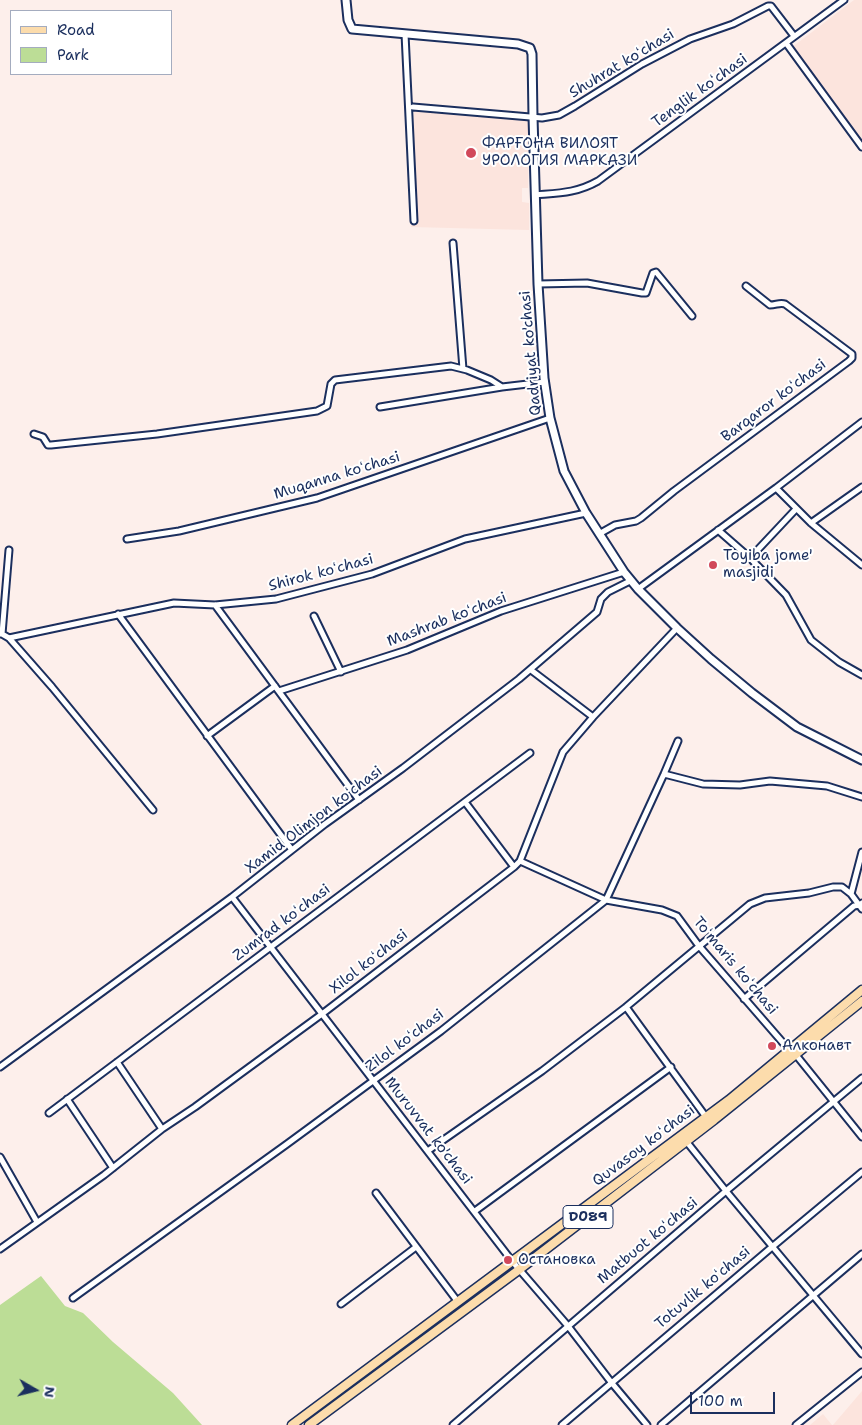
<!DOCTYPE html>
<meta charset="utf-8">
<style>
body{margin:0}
#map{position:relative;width:862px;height:1425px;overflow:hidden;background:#fdefeb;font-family:"Shantell Sans",sans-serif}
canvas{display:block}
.legend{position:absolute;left:10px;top:10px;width:162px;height:65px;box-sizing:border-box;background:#fff;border:1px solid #a4acbf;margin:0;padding:6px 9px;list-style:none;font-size:15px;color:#1b2f5e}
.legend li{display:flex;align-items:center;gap:10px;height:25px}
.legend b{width:25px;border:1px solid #a4acbf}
.north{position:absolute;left:10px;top:1365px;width:50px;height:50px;-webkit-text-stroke:4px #fff;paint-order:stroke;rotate:98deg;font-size:14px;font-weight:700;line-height:20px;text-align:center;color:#1b2f5e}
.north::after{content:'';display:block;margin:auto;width:18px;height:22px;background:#1b2f5e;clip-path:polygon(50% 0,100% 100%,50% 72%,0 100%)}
.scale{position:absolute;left:690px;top:1392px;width:85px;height:22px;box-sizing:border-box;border:2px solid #1b2f5e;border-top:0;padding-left:6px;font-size:15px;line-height:18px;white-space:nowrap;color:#1b2f5e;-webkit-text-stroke:4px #fff;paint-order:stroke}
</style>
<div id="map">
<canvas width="862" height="1425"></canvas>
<ul class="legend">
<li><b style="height:6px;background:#fcdcac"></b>Road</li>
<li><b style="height:14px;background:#bcdd96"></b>Park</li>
</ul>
<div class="north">N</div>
<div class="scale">100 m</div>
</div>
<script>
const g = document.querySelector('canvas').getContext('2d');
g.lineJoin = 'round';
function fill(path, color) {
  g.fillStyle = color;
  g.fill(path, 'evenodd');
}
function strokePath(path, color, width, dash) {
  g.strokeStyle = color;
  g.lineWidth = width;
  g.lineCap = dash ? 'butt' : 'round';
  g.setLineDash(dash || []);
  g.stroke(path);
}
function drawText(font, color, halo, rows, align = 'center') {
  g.font = font + ' "Shantell Sans",sans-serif';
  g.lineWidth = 4;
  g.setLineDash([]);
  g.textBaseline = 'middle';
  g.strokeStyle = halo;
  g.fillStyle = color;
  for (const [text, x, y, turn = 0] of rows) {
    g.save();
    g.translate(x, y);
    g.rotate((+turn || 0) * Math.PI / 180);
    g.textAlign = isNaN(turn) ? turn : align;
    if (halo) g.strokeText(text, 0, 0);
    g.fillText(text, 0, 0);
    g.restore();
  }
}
const built = new Path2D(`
 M 854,0 L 862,0 L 862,146 L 791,48 Z
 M 414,109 L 529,119 L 528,188 L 522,188 L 522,202 L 529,203 L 529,230 L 411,227 Z
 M 862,1391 L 862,1425 L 833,1425 Z
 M 823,1414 L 832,1425 L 810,1425 Z`);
const green = new Path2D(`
 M 41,1276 L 65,1306 L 83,1313 L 113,1342 L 173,1393 L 202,1425 L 0,1425 L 0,1305 Z`);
const street = new Path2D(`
 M 405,34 L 414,221
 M 786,43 L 862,147
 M 413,107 L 542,118 L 559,115 L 575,106 L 642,64 L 690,39 L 733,24 L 768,6 L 771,6 L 794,36
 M 536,195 C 559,193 577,193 598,181 L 844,0
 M 453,243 L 463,369
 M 538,284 L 587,283 L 642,293 L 646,293 L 653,273 L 656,272 L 692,316
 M 380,407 L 502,387
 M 34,434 L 43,437 L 48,445 L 51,445 L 157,434 L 317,411 L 327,406 L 331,384 L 335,380 L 451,366 L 467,370 L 491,380 L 502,387 L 545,382
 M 776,488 L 811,523 L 862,565
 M 811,523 L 862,487
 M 718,530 L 750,558 L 786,595 L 811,640 L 839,662 L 862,675
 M 599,534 L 615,525 L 636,521 L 641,518 L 674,491 L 849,361 L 852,358 L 852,354 L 785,304 C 780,302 776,305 770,305 L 746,286
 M 127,539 L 179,531 L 317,498 L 550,418
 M 750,558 L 796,509
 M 638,589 L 776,488 L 862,422
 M 215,605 L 359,800
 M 118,614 L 292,850
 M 314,616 L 341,672
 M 0,634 L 2,634 L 9,638 L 174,603 L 215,605 L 276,599 L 372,574 L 465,539 L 586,513
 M 2,634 L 9,550
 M 9,638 L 52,687 L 153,810
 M 531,670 L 593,717
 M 279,691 L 407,650 L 501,611 L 624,572
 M 207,736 L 275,686
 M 664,774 L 703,784 L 740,785 L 770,781 L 827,786 L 862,797
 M 465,802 L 514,867
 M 520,861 L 606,900 L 662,910 L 677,916 L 699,946 L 784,1044 L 796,1055 L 862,1137
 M 851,894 L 862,852
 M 232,897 L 512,1261 L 568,1326 L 611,1382 L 647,1425
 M 744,999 L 854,906 L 859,905 L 862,903
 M 626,1007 L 706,1117
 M 117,1062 L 162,1129
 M 0,1067 L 232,897 L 325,824 L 403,768 L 519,679 L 597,612 L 601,599 L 608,592 L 630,581
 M 67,1099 L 113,1168
 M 49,1113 L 530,753
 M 686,1141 L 726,1191 L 862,1354
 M 429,1150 L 542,1071 L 626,1007 L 750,904 L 765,898 L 809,893 L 833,887 L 842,887 L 851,894 L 862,909
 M 0,1157 L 37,1222
 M 376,1193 L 458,1302
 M 475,1211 L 671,1067
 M 0,1249 L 104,1175 L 162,1129 L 195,1107 L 322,1014 L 514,867 L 520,861 L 563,752 L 593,717 L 677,628
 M 73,1298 L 287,1144 L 441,1031 L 606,900 L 664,774 L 678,741
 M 341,1304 L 416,1247
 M 453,1425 L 726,1191 L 862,1078
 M 562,1425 L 772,1247 L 862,1172
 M 661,1425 L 862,1254
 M 796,1425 L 862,1372`);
const secondary = new Path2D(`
 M 346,0 L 348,20 L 352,29 L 518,44 L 530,48 L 532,54 L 533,117 L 538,284 L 544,378 L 550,418 L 564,471 L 586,513 L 624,572 L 638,589 L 677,628 L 711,659 L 752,693 L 797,727 L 862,760`);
const primary = new Path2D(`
 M 292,1425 L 729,1100 L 862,990
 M 309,1425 L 520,1269 L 714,1120 L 862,1001`);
const markers = [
 [471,153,6,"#d1495b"],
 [713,565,5,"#d1495b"],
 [772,1046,5,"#d1495b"],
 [508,1260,5,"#d1495b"]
];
const shields = [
 [588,1217,50]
];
const shieldNames = [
 ["D089",588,1217]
];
const streetNames = [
 ["Shuhrat koʻchasi",622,64,-31],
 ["Tenglik koʻchasi",700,91,-36],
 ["Qadriyat ko'chasi",531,353,-95],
 ["Barqaror koʻchasi",774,401,-37],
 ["Muqanna koʻchasi",337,476,-17],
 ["Shirok koʻchasi",321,573,-15],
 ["Mashrab koʻchasi",447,620,-21],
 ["Xamid Olimjon koʻchasi",314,820,-37],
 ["Zumrad koʻchasi",282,923,-37],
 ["Xilol koʻchasi",369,962,-38],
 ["Toʻmaris koʻchasi",735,966,50],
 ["Zilol koʻchasi",405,1041,-37],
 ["Muruvvat ko'chasi",428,1131,52],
 ["Quvasoy koʻchasi",644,1146,-37],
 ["Matbuot koʻchasi",648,1241,-40],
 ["Totuvlik koʻchasi",703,1288,-40]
];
const poiNames = [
 ["ФАРҒОНА ВИЛОЯТ",482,144],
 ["УРОЛОГИЯ МАРКАЗИ",482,161],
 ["Toyiba jome'",723,556],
 ["masjidi",723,573],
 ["Алконавт",782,1046],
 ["Остановка",518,1260]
];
fill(built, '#fce4dd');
fill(green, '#bcdd96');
strokePath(street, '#1b2f5e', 9);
strokePath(secondary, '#1b2f5e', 11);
strokePath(primary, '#1b2f5e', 11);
strokePath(street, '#fff', 5);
strokePath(secondary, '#fff', 7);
strokePath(primary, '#fcdcac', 8);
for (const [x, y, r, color] of markers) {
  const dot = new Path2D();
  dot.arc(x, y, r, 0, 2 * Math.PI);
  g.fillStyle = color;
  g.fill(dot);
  strokePath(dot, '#fff', 2);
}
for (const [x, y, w] of shields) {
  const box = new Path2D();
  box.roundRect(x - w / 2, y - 11.5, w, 23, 4);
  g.fillStyle = '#fff';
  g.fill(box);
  strokePath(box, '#1b2f5e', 1);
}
drawText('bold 14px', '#1b2f5e', null, shieldNames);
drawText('15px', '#1b2f5e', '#fff', streetNames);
drawText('15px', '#1b2f5e', '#fff', poiNames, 'left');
</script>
